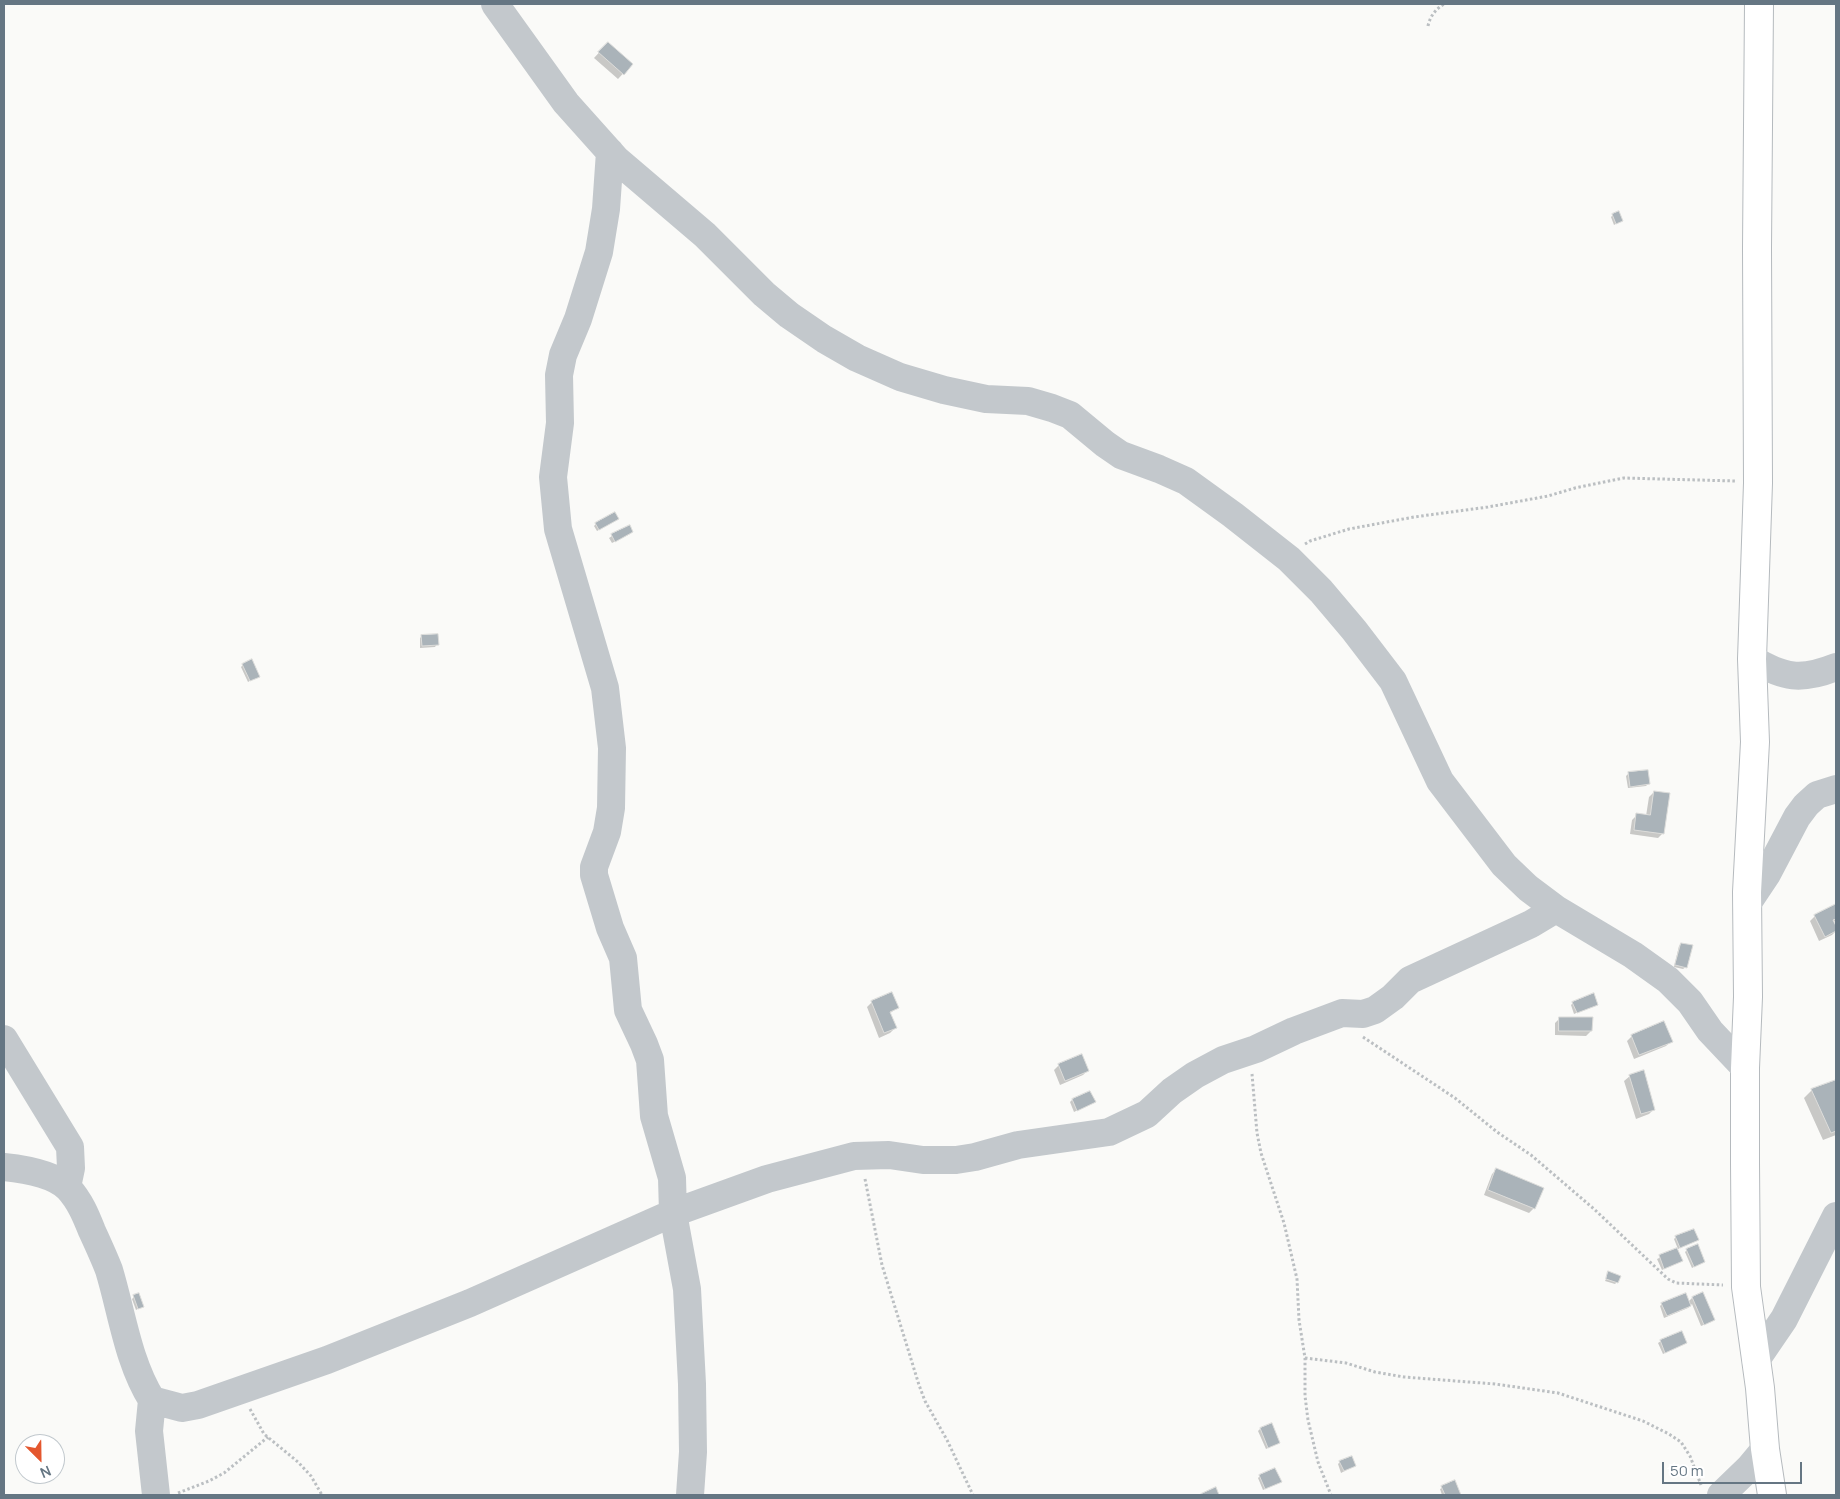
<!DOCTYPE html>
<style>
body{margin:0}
#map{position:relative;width:1840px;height:1499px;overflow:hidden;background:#fafaf8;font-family:Manrope,sans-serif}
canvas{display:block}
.frame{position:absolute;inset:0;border:5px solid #657683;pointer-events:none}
.north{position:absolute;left:15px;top:1434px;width:50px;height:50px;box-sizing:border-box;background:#fff;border:1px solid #c1c8cd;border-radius:50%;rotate:157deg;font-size:14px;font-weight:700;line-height:20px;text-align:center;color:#657683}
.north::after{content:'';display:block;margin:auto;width:18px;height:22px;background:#e4572e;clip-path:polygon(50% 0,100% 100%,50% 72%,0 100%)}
.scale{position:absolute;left:1662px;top:1462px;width:140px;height:22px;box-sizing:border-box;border:2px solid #657683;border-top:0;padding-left:6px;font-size:15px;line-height:18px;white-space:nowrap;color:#657683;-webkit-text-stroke:4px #fff;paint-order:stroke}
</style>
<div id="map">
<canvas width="1840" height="1499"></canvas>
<div class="frame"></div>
<div class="north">N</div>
<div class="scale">50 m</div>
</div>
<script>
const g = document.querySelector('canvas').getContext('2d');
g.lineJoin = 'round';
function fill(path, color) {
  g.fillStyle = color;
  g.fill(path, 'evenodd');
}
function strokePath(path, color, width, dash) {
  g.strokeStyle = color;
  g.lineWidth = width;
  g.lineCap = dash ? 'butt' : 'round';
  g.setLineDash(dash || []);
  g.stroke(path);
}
const shadow = new Path2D(`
 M 608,43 L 631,65 L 618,79 L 594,58 Z
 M 1613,215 L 1621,221 L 1614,225 L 1611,217 Z
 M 615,521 L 597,531 L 594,526 L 596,524 Z
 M 629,526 L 630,534 L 612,543 L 609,538 L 612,536 Z
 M 422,636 L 437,644 L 435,647 L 420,648 L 420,638 Z
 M 243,665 L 258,676 L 248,682 L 241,667 Z
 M 1629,773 L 1648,784 L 1646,786 L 1628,788 L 1626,776 Z
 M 1654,792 L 1663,833 L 1658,838 L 1630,834 L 1632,820 L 1637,815 L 1646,816 L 1649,797 Z
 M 1836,906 L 1836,921 L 1833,922 L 1836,931 L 1832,935 L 1819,941 L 1810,921 L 1815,916 Z
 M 1681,944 L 1686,967 L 1683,969 L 1674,967 L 1679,946 Z
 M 872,1002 L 897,1008 L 889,1014 L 895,1028 L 890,1033 L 879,1038 L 867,1007 Z
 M 1573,1003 L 1596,1004 L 1574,1014 L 1571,1005 Z
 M 1560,1018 L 1591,1031 L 1586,1036 L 1555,1035 L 1555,1023 Z
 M 1632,1036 L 1671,1041 L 1666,1046 L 1634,1059 L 1627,1041 Z
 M 1059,1065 L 1088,1070 L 1083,1075 L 1060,1085 L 1054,1070 Z
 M 1630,1076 L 1654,1109 L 1649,1114 L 1636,1119 L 1624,1081 Z
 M 1836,1081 L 1836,1135 L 1823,1140 L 1804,1098 L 1812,1090 Z
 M 1072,1100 L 1094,1102 L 1074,1112 L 1070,1102 Z
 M 1497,1169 L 1534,1208 L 1529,1213 L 1484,1195 L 1492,1174 Z
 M 1676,1237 L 1697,1240 L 1678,1249 L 1674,1239 Z
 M 1677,1250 L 1681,1261 L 1662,1270 L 1657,1259 Z
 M 1687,1250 L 1703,1262 L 1692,1268 L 1685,1252 Z
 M 1609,1273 L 1617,1282 L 1615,1284 L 1605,1281 Z
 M 1702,1294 L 1713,1320 L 1711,1322 L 1701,1326 L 1692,1304 L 1688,1308 L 1664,1318 L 1660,1306 L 1662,1304 L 1688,1302 L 1692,1298 Z
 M 134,1297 L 143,1306 L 136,1310 L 132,1299 Z
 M 1661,1341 L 1686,1343 L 1663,1354 L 1658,1343 Z
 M 1260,1429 L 1279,1443 L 1266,1449 L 1258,1431 Z
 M 1340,1462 L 1354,1466 L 1341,1473 L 1338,1464 Z
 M 1260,1476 L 1280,1482 L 1263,1490 L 1258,1478 Z
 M 1454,1482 L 1459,1495 L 1442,1495 L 1440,1489 Z`);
const building = new Path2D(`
 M 608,42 L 633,64 L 624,75 L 598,52 Z
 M 1619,211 L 1623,221 L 1616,224 L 1612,214 Z
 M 615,512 L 619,519 L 599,530 L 595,523 Z
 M 630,525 L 633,532 L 615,542 L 611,534 Z
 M 438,634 L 439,645 L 422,646 L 421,635 Z
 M 252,659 L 260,677 L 250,681 L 242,664 Z
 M 1648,770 L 1650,784 L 1630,787 L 1628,772 Z
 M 1654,791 L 1670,793 L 1664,834 L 1634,830 L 1636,813 L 1650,815 Z
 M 1836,904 L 1836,919 L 1833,920 L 1836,926 L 1836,931 L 1825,937 L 1814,915 Z
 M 1681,943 L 1693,945 L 1687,968 L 1675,965 Z
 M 892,992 L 899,1008 L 890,1012 L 897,1028 L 884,1033 L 871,1001 Z
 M 1594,993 L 1598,1005 L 1577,1013 L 1572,1002 Z
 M 1559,1017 L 1593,1017 L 1592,1031 L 1559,1031 Z
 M 1664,1021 L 1673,1042 L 1639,1055 L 1631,1035 Z
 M 1082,1054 L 1089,1071 L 1065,1081 L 1058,1064 Z
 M 1644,1070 L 1655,1110 L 1641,1114 L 1629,1075 Z
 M 1836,1080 L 1836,1131 L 1831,1133 L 1811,1089 Z
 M 1090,1091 L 1096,1102 L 1077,1111 L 1072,1099 Z
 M 1496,1168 L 1544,1188 L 1535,1209 L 1488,1190 Z
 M 1694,1229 L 1699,1240 L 1680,1248 L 1675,1236 Z
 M 1698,1244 L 1705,1262 L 1694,1267 L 1686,1249 Z
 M 1677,1248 L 1683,1261 L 1664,1269 L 1659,1255 Z
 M 1608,1271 L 1621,1276 L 1618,1283 L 1606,1279 Z
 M 1703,1292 L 1715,1320 L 1704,1325 L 1692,1297 Z
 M 139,1293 L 144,1307 L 138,1309 L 133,1295 Z
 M 1686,1293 L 1691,1306 L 1667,1316 L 1661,1303 Z
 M 1682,1331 L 1687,1343 L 1665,1353 L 1660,1340 Z
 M 1272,1423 L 1280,1443 L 1268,1448 L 1260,1428 Z
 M 1352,1456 L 1356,1466 L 1344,1471 L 1339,1461 Z
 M 1275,1468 L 1282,1482 L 1265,1489 L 1259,1475 Z
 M 1455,1480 L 1461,1495 L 1445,1495 L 1441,1486 Z
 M 1216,1487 L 1219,1495 L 1202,1495 L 1201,1494 Z`);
const path = new Path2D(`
 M 1428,26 C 1430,16 1436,9 1444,4
 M 1305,544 L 1310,541 L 1349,529 L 1414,517 L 1488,507 L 1548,496 L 1575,488 L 1624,478 L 1735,481
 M 1363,1037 L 1455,1098 L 1497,1132 L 1531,1155 L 1594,1209 L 1668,1279 L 1676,1283 L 1723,1285
 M 1252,1074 L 1257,1133 L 1261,1153 L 1284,1223 L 1297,1279 L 1299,1320 L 1305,1358 L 1305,1396 L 1308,1420 L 1318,1462 L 1331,1495
 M 865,1179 L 882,1265 L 919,1385 L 925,1401 L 947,1440 L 973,1495
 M 1305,1358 L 1346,1363 L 1375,1372 L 1404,1377 L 1495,1384 L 1558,1393 L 1643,1421 L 1669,1434 L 1681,1442 L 1690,1456 L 1701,1485
 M 250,1409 L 264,1434 L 298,1462 L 311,1476 L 322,1495
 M 178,1493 L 209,1481 L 224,1473 L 268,1437`);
const minor = new Path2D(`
 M 495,4 L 566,103 L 617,160 L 705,235 L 764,294 L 789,315 L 824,339 L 857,358 L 900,377 L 944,390 L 986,399 L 1028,401 L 1052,408 L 1070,415 L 1105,444 L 1121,455 L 1159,469 L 1186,481 L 1233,515 L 1289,559 L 1321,591 L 1354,630 L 1393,681 L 1440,781 L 1504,865 L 1528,888 L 1556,909 L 1633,955 L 1668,980 L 1690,1002 L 1710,1031 L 1745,1068
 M 610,152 L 606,209 L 599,252 L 578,319 L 563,355 L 559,375 L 560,423 L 553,477 L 558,529 L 605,688 L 612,748 L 611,808 L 607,832 L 594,867 L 594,875 L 610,928 L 623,958 L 628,1010 L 644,1044 L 650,1060 L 654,1116 L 672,1178 L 673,1213 L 687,1289 L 692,1384 L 693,1452 L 690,1495
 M 1752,659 C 1784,678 1801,681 1836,667
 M 1747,904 L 1767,874 L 1797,817 L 1806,805 L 1817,795 L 1836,789
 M 4,1039 L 70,1147 L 71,1168 L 67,1187
 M 4,1167 C 23,1169 54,1174 68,1188 C 80,1201 86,1216 92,1231 C 98,1244 104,1257 109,1270 C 122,1313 128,1362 152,1400 L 182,1408 L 198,1405 L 327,1360 L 470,1303 L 673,1213 L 767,1179 L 854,1156 L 889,1155 L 923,1160 L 956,1160 L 975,1157 L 1018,1145 L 1109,1132 L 1147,1114 L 1172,1091 L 1195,1075 L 1223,1060 L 1256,1049 L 1294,1031 L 1342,1013 L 1363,1014 L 1375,1010 L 1393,997 L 1410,980 L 1531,924 L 1556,909
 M 1756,1360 L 1784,1319 L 1836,1216
 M 152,1400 L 149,1431 L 156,1495
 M 1721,1495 L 1750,1467 L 1765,1449`);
const major = new Path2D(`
 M 1759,4 L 1757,248 L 1758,483 L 1752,659 L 1755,742 L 1747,892 L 1748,997 L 1745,1068 L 1745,1163 L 1746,1287 L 1760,1388 L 1765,1449 L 1772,1495`);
fill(shadow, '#0003');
fill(building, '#aab3b9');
strokePath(building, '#dcdcda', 1);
strokePath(major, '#b5babe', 30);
strokePath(path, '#bbbfc2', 3, [2.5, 2.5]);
strokePath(minor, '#c3c8cc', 28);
strokePath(major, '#fff', 28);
</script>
